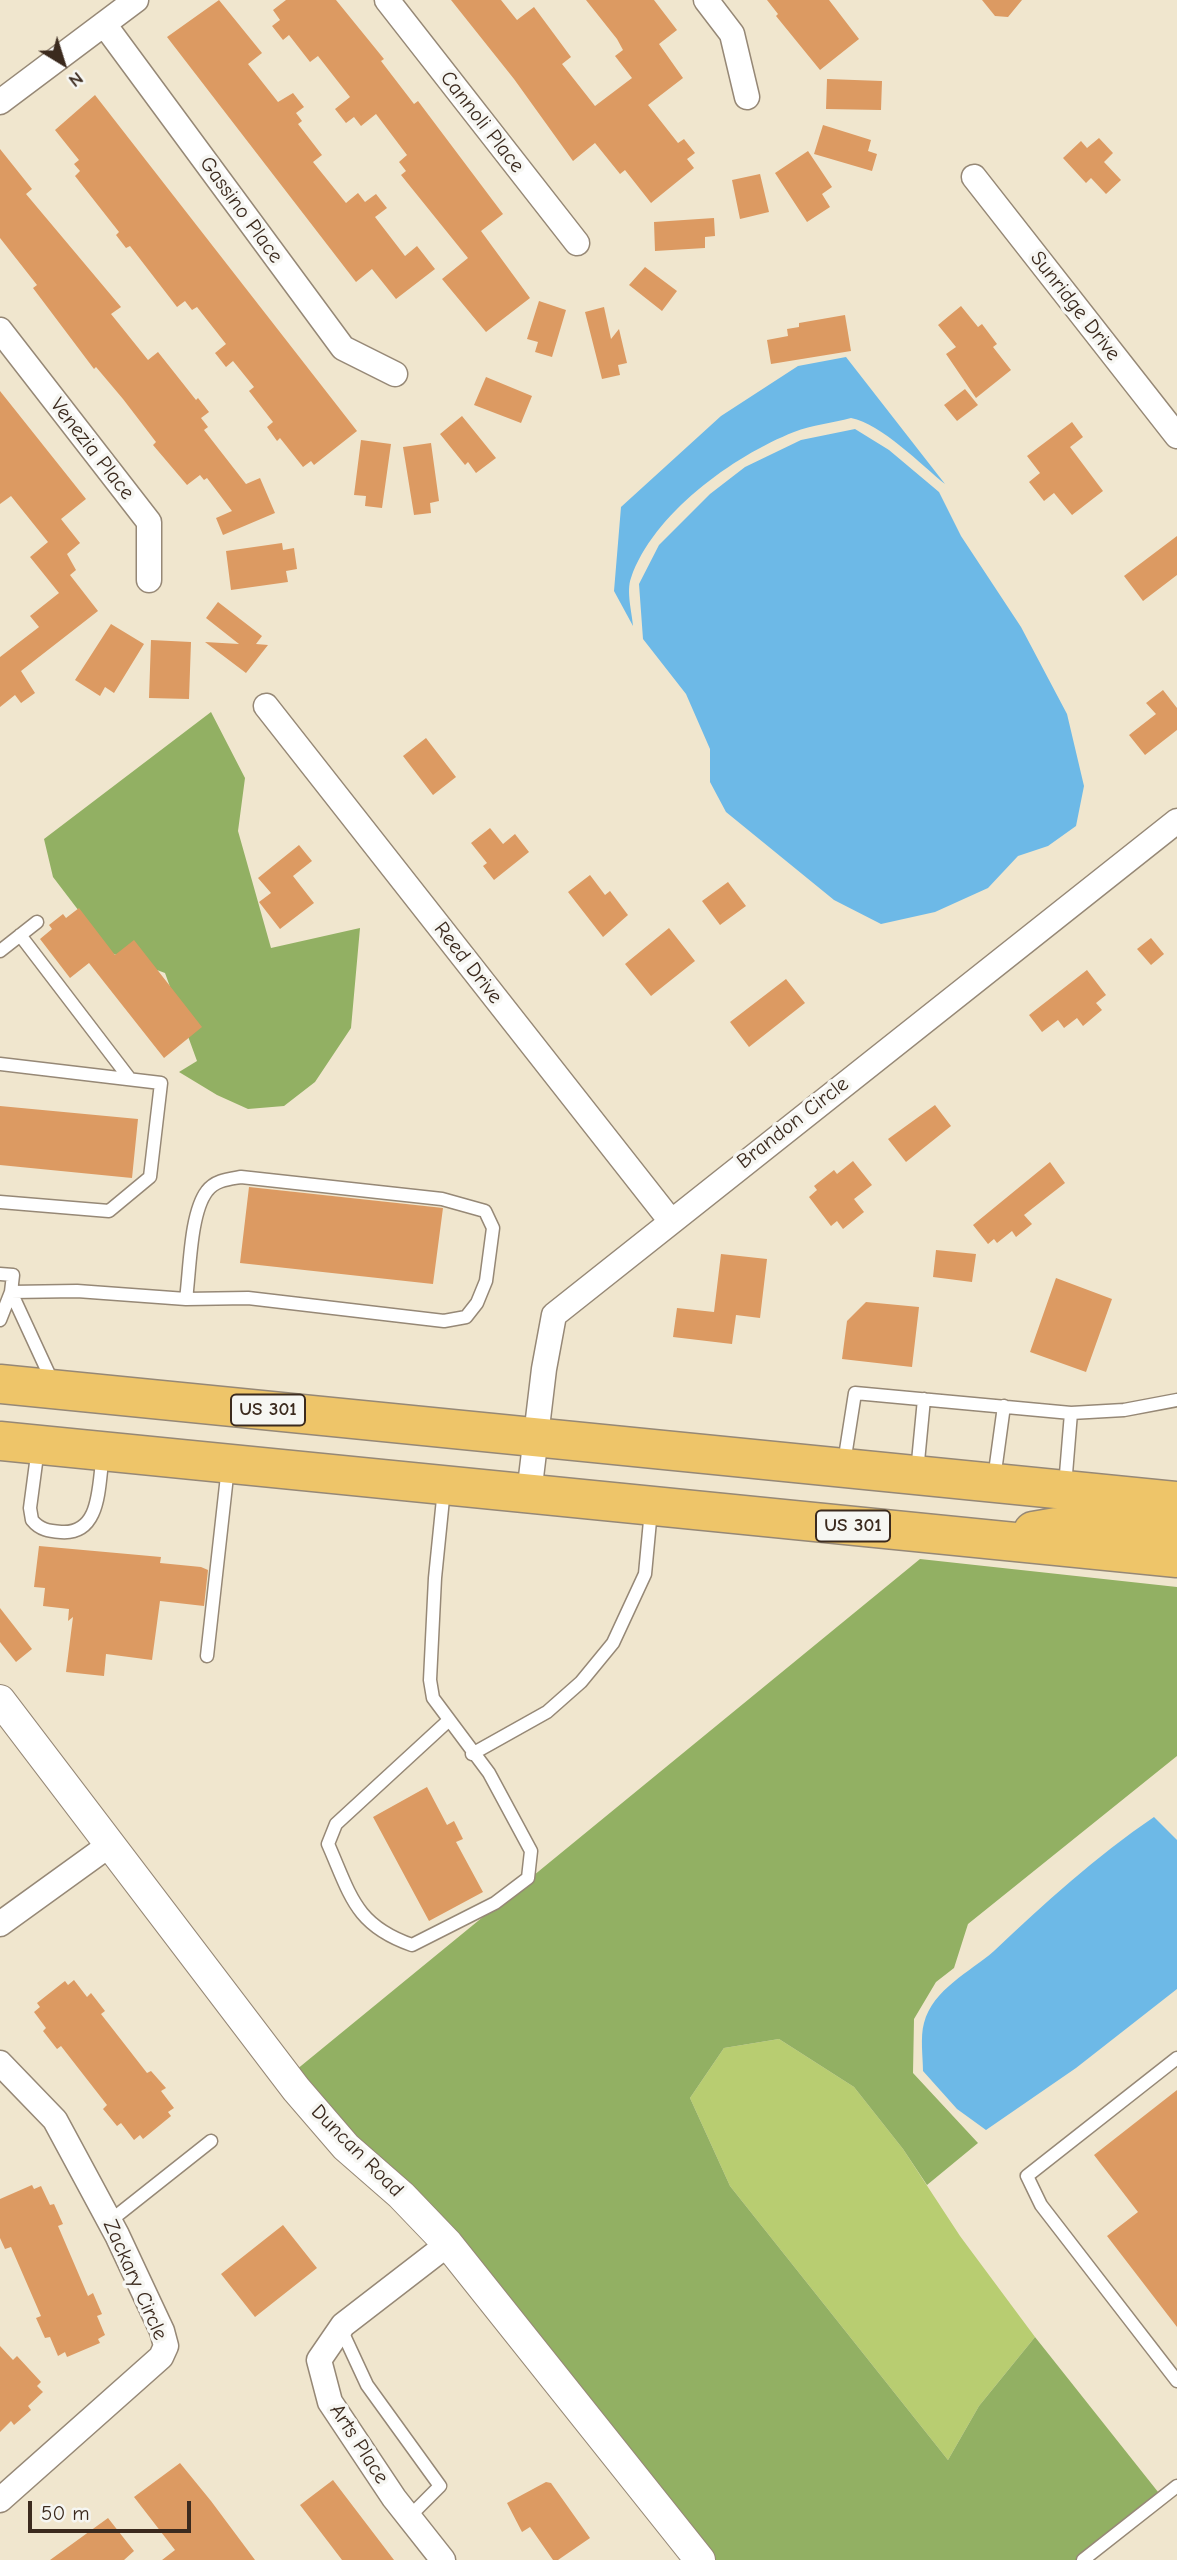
<!DOCTYPE html>
<style>
body{margin:0}
#map{position:relative;width:1177px;height:2560px;overflow:hidden;background:#f0e6ce;font-family:"Comic Neue",sans-serif}
canvas{display:block}
.north{position:absolute;left:28px;top:28px;width:70px;height:70px;-webkit-text-stroke:5px #f6f6f2;paint-order:stroke;rotate:142deg;font-size:19px;font-weight:700;line-height:28px;text-align:center;color:#3b2a1e}
.north::after{content:'';display:block;margin:auto;width:24px;height:32px;background:#3b2a1e;clip-path:polygon(50% 0,100% 100%,50% 72%,0 100%)}
.scale{position:absolute;left:28px;top:2501px;width:163px;height:32px;box-sizing:border-box;border:4px solid #3b2a1e;border-top:0;padding-left:9px;font-size:21px;line-height:24px;white-space:nowrap;color:#3b2a1e;-webkit-text-stroke:5px #f6f6f2;paint-order:stroke}
</style>
<div id="map">
<canvas width="1177" height="2560"></canvas>
<div class="north">N</div>
<div class="scale">50 m</div>
</div>
<script>
const g = document.querySelector('canvas').getContext('2d');
g.lineJoin = 'round';
function fill(path, color) {
  g.fillStyle = color;
  g.fill(path, 'evenodd');
}
function strokePath(path, color, width, dash) {
  g.strokeStyle = color;
  g.lineWidth = width;
  g.lineCap = dash ? 'butt' : 'round';
  g.setLineDash(dash || []);
  g.stroke(path);
}
function drawText(font, color, halo, rows, align = 'center') {
  g.font = font + ' "Comic Neue",sans-serif';
  g.lineWidth = 7;
  g.setLineDash([]);
  g.textBaseline = 'middle';
  g.strokeStyle = halo;
  g.fillStyle = color;
  for (const [text, x, y, turn = 0] of rows) {
    g.save();
    g.translate(x, y);
    g.rotate((+turn || 0) * Math.PI / 180);
    g.textAlign = isNaN(turn) ? turn : align;
    if (halo) g.strokeText(text, 0, 0);
    g.fillText(text, 0, 0);
    g.restore();
  }
}
const green = new Path2D(`
 M 779,2039 L 854,2087 L 903,2149 L 960,2236 L 1035,2337 L 979,2406 L 948,2460 L 730,2186 L 690,2098 L 724,2048 Z`);
const forest = new Path2D(`
 M 211,712 L 245,778 L 238,831 L 271,948 L 360,928 L 351,1028 L 315,1082 L 284,1106 L 248,1109 L 217,1095 L 179,1072 L 197,1061 L 165,973 L 111,953 L 53,877 L 44,839 Z
 M 920,1559 L 1177,1587 L 1177,1756 L 968,1924 L 954,1968 L 936,1982 L 914,2019 L 913,2073 L 978,2143 L 927,2185 L 903,2149 L 854,2087 L 779,2039 L 724,2048 L 690,2098 L 730,2186 L 948,2460 L 979,2406 L 1035,2337 L 1166,2502 L 1090,2560 L 713,2560 L 296,2070 Z`);
const water = new Path2D(`
 M 846,357 L 945,484 C 921,465 882,424 851,418 C 833,423 812,425 794,432 C 733,456 653,514 631,578 C 626,591 632,613 633,626 L 614,591 L 621,507 L 721,416 L 798,366 Z
 M 855,429 L 889,450 L 939,492 L 961,536 L 1021,627 L 1067,714 L 1084,786 L 1076,826 L 1048,846 L 1018,856 L 988,888 L 935,912 L 881,924 L 834,900 L 726,812 L 710,782 L 710,749 L 686,694 L 643,639 L 639,584 L 659,545 L 710,494 L 745,467 L 801,440 Z
 M 1154,1817 L 1177,1840 L 1177,1989 L 1076,2068 L 986,2130 L 957,2109 L 923,2071 C 923,2057 920,2037 924,2023 C 933,1989 970,1972 994,1951 C 1045,1903 1096,1856 1154,1817 Z`);
const building = new Path2D(`
 M 219,0 L 262,53 L 248,64 L 278,102 L 293,93 L 304,107 L 296,113 L 302,121 L 298,124 L 322,155 L 313,162 L 346,203 L 358,193 L 365,202 L 376,194 L 387,208 L 375,217 L 405,256 L 417,246 L 435,269 L 396,299 L 372,269 L 356,282 L 167,37 Z
 M 286,0 L 336,0 L 384,59 L 381,61 L 414,104 L 418,101 L 503,214 L 481,231 L 530,298 L 486,332 L 442,279 L 468,258 L 401,175 L 406,171 L 399,162 L 407,155 L 376,114 L 361,126 L 354,117 L 346,123 L 335,109 L 350,97 L 318,56 L 310,62 L 289,35 L 283,40 L 272,26 L 280,20 L 273,10 Z
 M 451,0 L 501,0 L 517,20 L 534,7 L 571,57 L 562,64 L 595,106 L 632,78 L 615,56 L 623,50 L 617,39 L 586,0 L 654,0 L 677,30 L 659,44 L 683,78 L 648,105 L 678,143 L 684,139 L 695,153 L 687,159 L 694,168 L 651,203 L 625,170 L 620,174 L 595,143 L 573,161 L 514,79 Z
 M 767,0 L 829,0 L 859,39 L 820,70 L 776,16 L 778,14 Z
 M 982,0 L 1022,0 L 1008,17 L 995,16 Z
 M 827,79 L 882,81 L 881,110 L 826,109 Z
 M 95,95 L 357,431 L 314,465 L 311,461 L 303,467 L 280,438 L 277,441 L 267,427 L 273,422 L 249,391 L 254,387 L 233,361 L 226,367 L 215,353 L 226,344 L 197,307 L 192,310 L 185,301 L 177,307 L 130,246 L 126,248 L 116,235 L 119,232 L 75,176 L 80,171 L 74,164 L 79,160 L 55,130 Z
 M 823,125 L 871,140 L 868,151 L 877,154 L 872,171 L 814,154 Z
 M 1099,138 L 1113,153 L 1104,162 L 1121,180 L 1106,194 L 1091,178 L 1086,183 L 1063,158 L 1081,141 L 1087,148 Z
 M 0,149 L 32,189 L 26,194 L 121,307 L 111,314 L 148,360 L 158,352 L 196,400 L 198,398 L 209,412 L 201,418 L 208,427 L 204,430 L 246,484 L 260,478 L 275,513 L 223,535 L 216,518 L 232,511 L 207,478 L 204,480 L 200,475 L 187,485 L 153,445 L 156,442 L 123,399 L 96,367 L 94,369 L 33,288 L 37,285 L 0,238 Z
 M 808,151 L 832,187 L 822,194 L 830,207 L 807,222 L 775,173 Z
 M 760,174 L 769,212 L 740,219 L 732,180 Z
 M 714,218 L 715,236 L 705,237 L 705,248 L 655,251 L 654,222 Z
 M 645,267 L 677,291 L 662,311 L 629,285 Z
 M 539,301 L 566,310 L 552,357 L 535,352 L 538,342 L 527,339 Z
 M 961,306 L 978,327 L 982,324 L 997,344 L 993,347 L 1011,370 L 976,398 L 946,354 L 956,347 L 938,325 Z
 M 604,307 L 611,339 L 619,329 L 627,363 L 618,365 L 620,375 L 602,379 L 585,312 Z
 M 845,315 L 851,351 L 771,364 L 767,340 L 788,336 L 787,329 L 799,327 L 799,323 Z
 M 486,377 L 532,396 L 521,423 L 474,405 Z
 M 965,389 L 978,405 L 957,421 L 944,405 Z
 M 0,391 L 86,499 L 61,519 L 80,543 L 67,554 L 76,570 L 70,575 L 98,611 L 21,671 L 35,693 L 21,703 L 15,695 L 0,707 L 0,657 L 39,627 L 30,616 L 59,593 L 30,557 L 48,542 L 11,496 L 0,504 Z
 M 462,416 L 496,458 L 476,473 L 468,462 L 465,465 L 440,434 Z
 M 1072,422 L 1083,437 L 1070,447 L 1103,491 L 1072,515 L 1054,493 L 1044,501 L 1029,482 L 1040,473 L 1027,456 Z
 M 361,440 L 391,444 L 382,508 L 365,506 L 366,496 L 354,495 Z
 M 431,443 L 439,501 L 430,503 L 431,513 L 414,515 L 403,447 Z
 M 1177,536 L 1177,575 L 1143,601 L 1124,576 Z
 M 282,543 L 283,550 L 294,548 L 297,569 L 286,571 L 288,582 L 231,590 L 226,551 Z
 M 218,602 L 262,636 L 256,644 L 268,645 L 246,673 L 205,642 L 239,644 L 206,618 Z
 M 111,624 L 144,644 L 114,693 L 105,687 L 100,696 L 75,680 Z
 M 151,640 L 191,642 L 189,699 L 149,698 Z
 M 1163,690 L 1177,708 L 1177,730 L 1145,755 L 1129,735 L 1156,714 L 1146,703 Z
 M 426,738 L 456,777 L 433,795 L 403,756 Z
 M 490,828 L 503,844 L 515,834 L 529,852 L 494,880 L 483,866 L 487,863 L 471,843 Z
 M 299,845 L 312,861 L 293,876 L 314,903 L 280,929 L 259,902 L 271,893 L 258,878 Z
 M 590,875 L 605,895 L 610,891 L 628,915 L 603,937 L 568,892 Z
 M 728,882 L 746,906 L 720,925 L 702,901 Z
 M 79,908 L 115,955 L 134,940 L 202,1027 L 164,1058 L 89,963 L 70,978 L 40,939 L 52,929 L 49,925 L 63,914 L 66,918 Z
 M 669,928 L 695,961 L 651,996 L 625,964 Z
 M 1151,938 L 1164,954 L 1151,965 L 1137,949 Z
 M 1087,970 L 1106,995 L 1096,1003 L 1102,1010 L 1083,1026 L 1077,1018 L 1064,1028 L 1058,1020 L 1042,1032 L 1029,1015 Z
 M 786,979 L 805,1003 L 749,1047 L 730,1022 Z
 M 935,1105 L 951,1126 L 906,1162 L 888,1139 Z
 M 0,1106 L 138,1119 L 132,1178 L 0,1165 Z
 M 853,1161 L 872,1185 L 854,1199 L 864,1212 L 843,1229 L 837,1221 L 831,1226 L 809,1197 L 817,1190 L 814,1186 L 834,1170 L 837,1174 Z
 M 1050,1162 L 1065,1183 L 1024,1215 L 1032,1224 L 1016,1237 L 1012,1231 L 997,1243 L 994,1239 L 988,1244 L 973,1225 Z
 M 249,1187 L 443,1208 L 433,1284 L 240,1263 Z
 M 936,1250 L 976,1254 L 972,1282 L 933,1277 Z
 M 721,1254 L 767,1259 L 760,1318 L 736,1315 L 732,1344 L 673,1337 L 677,1308 L 714,1312 Z
 M 1056,1278 L 1112,1299 L 1086,1372 L 1030,1352 Z
 M 866,1302 L 919,1307 L 912,1367 L 842,1359 L 847,1321 Z
 M 39,1546 L 161,1557 L 160,1563 L 201,1567 L 208,1570 L 204,1606 L 160,1601 L 152,1660 L 106,1654 L 104,1676 L 66,1672 L 73,1617 L 68,1621 L 69,1609 L 43,1606 L 45,1588 L 34,1587 Z
 M 0,1608 L 32,1649 L 16,1662 L 0,1642 Z
 M 427,1787 L 447,1825 L 454,1821 L 463,1839 L 456,1842 L 483,1892 L 429,1921 L 373,1817 Z
 M 74,1980 L 87,1997 L 91,1993 L 105,2011 L 101,2014 L 147,2073 L 151,2071 L 166,2088 L 161,2091 L 174,2108 L 168,2112 L 171,2116 L 143,2139 L 140,2135 L 134,2140 L 121,2123 L 117,2126 L 103,2109 L 107,2105 L 61,2046 L 57,2049 L 43,2031 L 46,2028 L 34,2012 L 40,2007 L 37,2003 L 65,1981 L 68,1985 Z
 M 1177,2090 L 1177,2327 L 1107,2236 L 1138,2212 L 1094,2155 Z
 M 32,2185 L 34,2189 L 41,2186 L 50,2205 L 54,2204 L 63,2224 L 58,2226 L 88,2296 L 93,2293 L 102,2314 L 97,2316 L 105,2335 L 98,2339 L 100,2343 L 67,2357 L 65,2352 L 58,2356 L 50,2337 L 45,2338 L 36,2318 L 41,2316 L 11,2247 L 5,2249 L 0,2238 L 0,2199 Z
 M 283,2225 L 317,2268 L 255,2317 L 221,2274 Z
 M 0,2346 L 13,2360 L 17,2356 L 41,2382 L 37,2386 L 43,2392 L 28,2406 L 31,2410 L 14,2425 L 11,2421 L 0,2432 Z
 M 180,2463 L 211,2501 L 255,2560 L 162,2560 L 175,2550 L 134,2497 Z
 M 333,2480 L 394,2560 L 342,2560 L 300,2505 Z
 M 546,2482 L 551,2483 L 590,2538 L 558,2560 L 553,2560 L 530,2527 L 522,2532 L 507,2503 Z
 M 108,2518 L 134,2551 L 124,2560 L 50,2560 Z`);
const service = new Path2D(`
 M 20,935 L 130,1079
 M 0,951 L 37,922
 M 0,1064 L 161,1083 L 150,1177 L 109,1211 L 0,1202
 M 0,1274 L 13,1275 L 11,1292 L 77,1291 L 186,1299 L 248,1298 L 444,1321 L 466,1317 L 477,1303 L 486,1281 L 493,1228 L 485,1211 L 442,1199 L 241,1177 C 229,1179 215,1180 207,1191 C 190,1213 190,1270 186,1299
 M 0,1320 L 11,1292 L 53,1383
 M 1071,1413 L 1124,1410 L 1177,1400
 M 38,1448 L 30,1508 L 32,1520 C 40,1530 49,1531 61,1532 C 102,1535 98,1484 103,1455
 M 844,1463 L 855,1393 L 1071,1413 L 1065,1486
 M 917,1472 L 924,1399
 M 994,1479 L 1004,1406
 M 444,1489 L 435,1578 L 430,1680 L 433,1698 L 489,1773 L 531,1851 L 528,1878 L 495,1903 L 412,1945 C 355,1925 351,1896 328,1844 L 336,1824 L 448,1721
 M 207,1656 L 228,1467
 M 472,1754 L 547,1712 L 581,1682 L 613,1643 L 645,1574 L 651,1510
 M 1177,2058 L 1027,2176 L 1041,2205 L 1177,2381
 M 110,2221 L 211,2141
 M 341,2329 L 367,2385 L 440,2486 L 409,2517
 M 1083,2560 L 1177,2486`);
const minor = new Path2D(`
 M 387,0 L 577,243
 M 706,0 L 732,34 L 747,97
 M 104,24 L 343,348 L 395,374
 M 0,102 L 136,0
 M 974,177 L 1177,436
 M 0,330 L 149,522 L 149,580
 M 266,706 L 670,1220
 M 529,1494 L 544,1369 L 554,1315 L 1177,821
 M 0,1924 L 108,1846
 M 0,2063 L 55,2120 L 117,2235 L 162,2331 L 166,2346 L 161,2357 L 0,2500
 M 443,2560 L 394,2498 L 330,2402 L 319,2360 L 343,2325 L 448,2244`);
const tertiary = new Path2D(`
 M 0,1700 L 296,2089 L 346,2147 L 401,2195 L 448,2244 L 700,2560`);
const primary = new Path2D(`
 M 0,1384 L 1177,1501
 M 0,1441 L 1177,1558
 M 1033,1531 L 1086,1522 L 1177,1531`);
const shields = [
 [268,1410,74],
 [853,1526,74]
];
const shieldNames = [
 ["US 301",268,1410],
 ["US 301",853,1526]
];
const streetNames = [
 ["Cannoli Place",482,122,52],
 ["Gassino Place",241,210,54],
 ["Sunridge Drive",1075,306,52],
 ["Venezia Place",92,449,52],
 ["Reed Drive",468,963,52],
 ["Brandon Circle",793,1123,-38],
 ["Duncan Road",357,2151,45],
 ["Zackary Circle",135,2280,66],
 ["Arts Place",359,2444,57]
];
fill(green, '#b8cd71');
fill(forest, '#92b063');
fill(water, '#6db9e7');
fill(building, '#dc9a62');
strokePath(service, '#968876', 15);
strokePath(minor, '#968876', 27);
strokePath(tertiary, '#968876', 32);
strokePath(primary, '#968876', 41);
strokePath(service, '#fff', 12);
strokePath(minor, '#fff', 24);
strokePath(tertiary, '#fff', 30);
strokePath(primary, '#eec569', 38);
for (const [x, y, w] of shields) {
  const box = new Path2D();
  box.roundRect(x - w / 2, y - 15.5, w, 31, 5);
  g.fillStyle = '#f6f6f2';
  g.fill(box);
  strokePath(box, '#3b2a1e', 2);
}
drawText('bold 19px', '#3b2a1e', null, shieldNames);
drawText('21px', '#3b2a1e', '#f6f6f2', streetNames);
</script>
